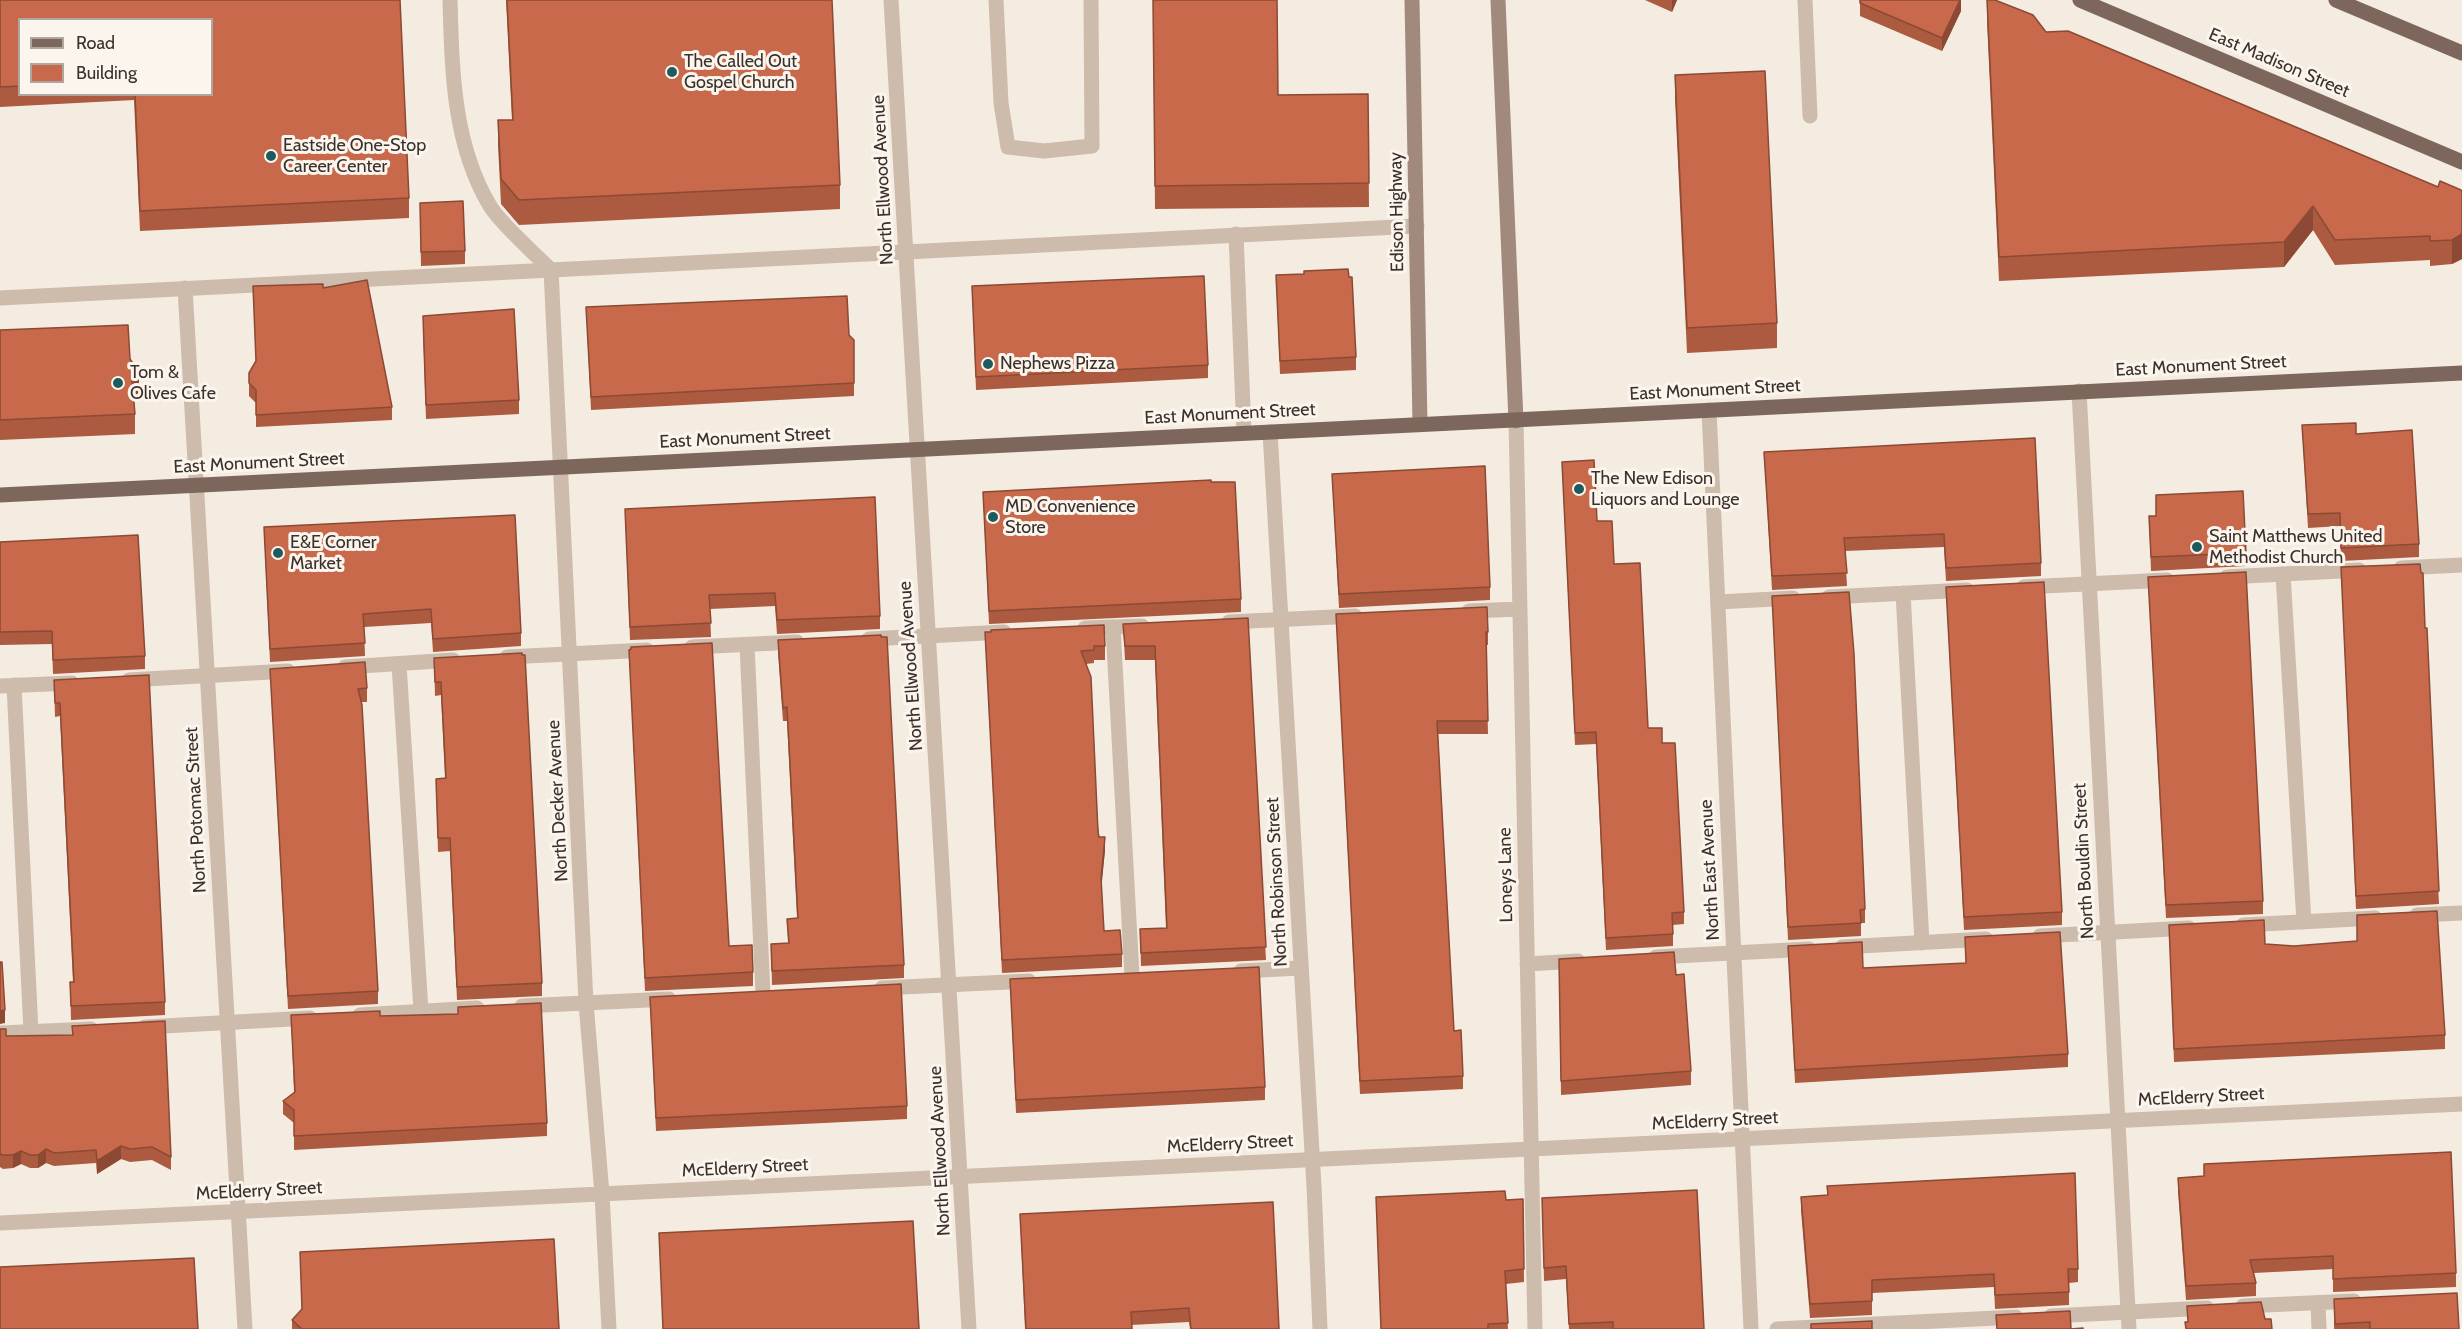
<!DOCTYPE html>
<style>
body{margin:0}
#map{position:relative;width:2462px;height:1329px;overflow:hidden;background:#f4ebe1;font-family:Cabin,sans-serif}
canvas{display:block}
.legend{position:absolute;left:18px;top:18px;width:195px;height:78px;box-sizing:border-box;background:#fbf5ee;border:2px solid #aea6a0;margin:0;padding:8px 10px;list-style:none;font-size:18px;color:#3b302b}
.legend li{display:flex;align-items:center;gap:12px;height:30px}
.legend b{width:30px;border:2px solid #aea6a0}
</style>
<div id="map">
<canvas width="2462" height="1329"></canvas>
<ul class="legend">
<li><b style="height:8px;background:#7d675c"></b>Road</li>
<li><b style="height:16px;background:#c8694b"></b>Building</li>
</ul>
</div>
<script>
const g = document.querySelector('canvas').getContext('2d');
g.lineJoin = 'round';
function strokePath(path, color, width, dash) {
  g.strokeStyle = color;
  g.lineWidth = width;
  g.lineCap = dash ? 'butt' : 'round';
  g.setLineDash(dash || []);
  g.stroke(path);
}
function fill(path, color) {
  g.fillStyle = color;
  g.fill(path, 'evenodd');
}
function drawText(font, color, halo, rows, align = 'center') {
  g.font = font + ' Cabin,sans-serif';
  g.lineWidth = 6;
  g.setLineDash([]);
  g.textBaseline = 'middle';
  g.strokeStyle = halo;
  g.fillStyle = color;
  for (const [text, x, y, turn = 0] of rows) {
    g.save();
    g.translate(x, y);
    g.rotate((+turn || 0) * Math.PI / 180);
    g.textAlign = isNaN(turn) ? turn : align;
    if (halo) g.strokeText(text, 0, 0);
    g.fillText(text, 0, 0);
    g.restore();
  }
}
const service = new Path2D(`
 M 450,0 C 452,71 453,144 490,206 C 501,224 535,254 551,270
 M 996,0 L 1001,103 L 1008,147 L 1044,151 L 1092,146 L 1091,0
 M 1805,0 L 1810,116
 M 0,298 L 1417,226
 M 1516,421 L 1535,1329
 M 2401,568 L 2462,565
 M 2283,574 L 2304,922
 M 2227,577 L 2359,570
 M 2024,587 L 2167,580
 M 1903,593 L 1922,943
 M 1829,597 L 1967,590
 M 1718,602 L 1793,598
 M 1469,611 L 1520,609
 M 1229,622 L 1355,616
 M 1113,627 L 1132,976
 M 1085,628 L 1142,626
 M 869,639 L 1004,632
 M 747,645 L 763,994
 M 692,647 L 797,642
 M 507,657 L 647,650
 M 399,664 L 421,1011
 M 345,667 L 453,660
 M 129,680 L 288,671
 M 14,685 L 31,1032
 M 0,686 L 72,683
 M 2417,915 L 2462,913
 M 2243,925 L 2375,918
 M 2040,936 L 2189,928
 M 1842,947 L 1986,939
 M 1656,957 L 1809,949
 M 1527,964 L 1578,961
 M 1241,971 L 1301,968
 M 882,988 L 1029,981
 M 522,1006 L 669,999
 M 360,1015 L 477,1008
 M 145,1027 L 310,1018
 M 0,1033 L 91,1029
 M 2318,1303 L 2319,1329
 M 2243,1306 L 2354,1301
 M 2051,1316 L 2207,1308
 M 1777,1329 L 2016,1317`);
const minor = new Path2D(`
 M 891,0 L 969,1329
 M 1236,234 L 1244,433
 M 551,270 L 586,1003 L 602,1194 L 609,1329
 M 185,288 L 245,1329
 M 2079,391 L 2129,1329
 M 1709,410 L 1751,1329
 M 1270,432 L 1314,1186 L 1320,1329
 M 0,1223 L 2462,1104`);
const secondary = new Path2D(`
 M 1412,0 L 1420,424
 M 1498,0 L 1516,421`);
const primary = new Path2D(`
 M 2080,0 L 2462,162
 M 2336,0 L 2462,53
 M 0,495 L 2462,373`);
const wall = new Path2D(`
 M 0,0 L 400,0 L 409,198 L 409,218 L 140,231 L 134,100 L 0,107 ZM 20,20 L 212,20 L 212,94 L 20,94 Z
 M 506,0 L 832,0 L 840,185 L 840,209 L 519,225 L 501,204 L 498,145 L 498,120 L 512,120 Z
 M 1153,0 L 1278,95 L 1368,94 L 1369,207 L 1155,209 Z
 M 1645,0 L 1677,0 L 1672,12 Z
 M 1860,0 L 1961,0 L 1961,11 L 1942,51 L 1860,16 Z
 M 1987,0 L 2046,32 L 2438,187 L 2462,192 L 2462,259 L 2452,264 L 2430,266 L 2430,260 L 2335,265 L 2313,230 L 2284,267 L 1999,281 L 1987,21 Z
 M 1675,75 L 1777,323 L 1777,348 L 1687,353 L 1675,99 Z
 M 420,216 L 465,251 L 465,264 L 421,266 Z
 M 1276,275 L 1349,277 L 1356,357 L 1356,370 L 1280,374 Z
 M 253,286 L 323,288 L 392,407 L 392,420 L 256,427 L 256,403 L 249,396 L 249,373 L 256,362 Z
 M 972,286 L 1208,365 L 1208,378 L 976,390 Z
 M 586,307 L 849,335 L 854,340 L 854,396 L 591,410 Z
 M 423,329 L 519,400 L 519,414 L 426,419 Z
 M 0,330 L 130,359 L 139,392 L 134,398 L 135,414 L 135,434 L 0,440 Z
 M 2302,425 L 2356,434 L 2419,544 L 2419,557 L 2341,561 L 2340,526 L 2308,528 Z
 M 1764,452 L 2041,563 L 2041,576 L 1946,581 L 1944,547 L 1845,551 L 1847,586 L 1772,590 Z
 M 1562,462 L 1597,521 L 1614,564 L 1648,728 L 1684,912 L 1684,924 L 1673,925 L 1673,946 L 1606,950 L 1596,744 L 1575,745 Z
 M 1332,474 L 1490,587 L 1490,600 L 1339,608 Z
 M 1211,482 L 1241,599 L 1241,612 L 989,624 L 983,492 Z
 M 625,509 L 880,616 L 880,629 L 777,634 L 775,606 L 710,609 L 711,637 L 630,640 Z
 M 2149,516 L 2246,553 L 2246,566 L 2151,571 Z
 M 264,527 L 521,633 L 521,646 L 433,652 L 431,623 L 364,627 L 365,656 L 270,662 Z
 M 0,542 L 145,656 L 145,669 L 53,674 L 52,644 L 0,645 Z
 M 2341,567 L 2425,628 L 2439,904 L 2356,909 Z
 M 2148,577 L 2263,901 L 2263,914 L 2166,918 Z
 M 1946,587 L 2062,912 L 2062,925 L 1964,930 Z
 M 1772,596 L 1865,909 L 1865,923 L 1861,923 L 1861,936 L 1788,940 Z
 M 1336,614 L 1488,632 L 1488,645 L 1486,645 L 1488,734 L 1438,734 L 1454,1031 L 1463,1076 L 1463,1089 L 1360,1094 Z
 M 1248,618 L 1266,960 L 1141,966 L 1140,929 L 1166,928 L 1155,660 L 1125,660 L 1123,624 Z
 M 985,632 L 1105,646 L 1105,660 L 1094,660 L 1094,663 L 1086,664 L 1099,837 L 1105,850 L 1101,887 L 1104,931 L 1122,954 L 1122,967 L 1002,973 Z
 M 778,640 L 904,965 L 904,978 L 772,985 L 771,944 L 788,943 L 787,919 L 797,918 L 787,721 L 783,721 L 778,653 Z
 M 629,650 L 729,946 L 753,972 L 753,986 L 645,991 Z
 M 434,658 L 542,983 L 542,996 L 457,1000 L 450,851 L 438,852 L 436,779 L 445,778 L 441,695 L 435,696 Z
 M 270,669 L 367,688 L 367,702 L 361,702 L 378,991 L 378,1004 L 288,1009 Z
 M 54,680 L 165,1002 L 165,1015 L 71,1020 L 70,982 L 73,982 L 60,716 L 55,717 Z
 M 2169,925 L 2265,944 L 2294,946 L 2445,1035 L 2445,1049 L 2174,1062 Z
 M 1788,946 L 1863,968 L 2068,1054 L 2068,1067 L 1795,1083 Z
 M 1559,959 L 1691,1071 L 1691,1085 L 1561,1095 Z
 M 1010,979 L 1265,1087 L 1265,1100 L 1016,1113 Z
 M 650,997 L 907,1106 L 907,1119 L 656,1131 Z
 M 291,1015 L 380,1016 L 547,1123 L 547,1136 L 294,1150 L 294,1123 L 283,1114 L 283,1101 L 294,1092 Z
 M 0,1029 L 6,1036 L 171,1157 L 171,1170 L 152,1160 L 130,1162 L 121,1159 L 97,1174 L 96,1163 L 54,1166 L 46,1163 L 38,1168 L 30,1168 L 21,1164 L 13,1168 L 3,1169 L 0,1167 Z
 M 2204,1164 L 2456,1273 L 2456,1287 L 2333,1292 L 2333,1269 L 2254,1273 L 2256,1283 L 2256,1296 L 2186,1300 L 2178,1191 L 2178,1178 L 2204,1176 Z
 M 1827,1186 L 2078,1269 L 2078,1282 L 2069,1283 L 2069,1305 L 1995,1309 L 1994,1287 L 1872,1293 L 1872,1315 L 1810,1318 L 1801,1210 L 1801,1197 L 1827,1195 Z
 M 1376,1197 L 1506,1200 L 1523,1199 L 1524,1282 L 1506,1284 L 1508,1329 L 1381,1329 Z
 M 1542,1198 L 1704,1329 L 1569,1329 L 1566,1279 L 1544,1281 Z
 M 1020,1214 L 1279,1329 L 1190,1329 L 1189,1322 L 1131,1325 L 1132,1329 L 1025,1329 Z
 M 659,1233 L 919,1329 L 663,1329 Z
 M 300,1252 L 559,1329 L 292,1329 L 292,1320 L 302,1310 Z
 M 2334,1299 L 2459,1329 L 2334,1329 Z`);
const shadedWall = new Path2D(`
 M 1672,0 L 1677,0 L 1672,12 Z
 M 1960,0 L 1961,0 L 1961,11 L 1942,51 L 1942,38 Z
 M 2313,206 L 2313,230 L 2284,267 L 2284,242 Z
 M 2462,234 L 2462,259 L 2452,264 L 2452,240 Z
 M 139,372 L 139,392 L 132,400 L 132,380 Z
 M 1105,837 L 1105,850 L 1101,892 L 1101,878 Z
 M 5,1010 L 5,1023 L 0,1024 L 0,1011 Z
 M 121,1146 L 121,1159 L 97,1174 L 97,1161 Z
 M 46,1149 L 46,1163 L 38,1168 L 38,1155 Z
 M 21,1151 L 21,1164 L 13,1168 L 13,1155 Z`);
const building = new Path2D(`
 M 0,0 L 400,0 L 409,198 L 140,211 L 135,94 L 212,94 L 212,20 L 20,20 L 20,86 L 0,87 Z
 M 507,0 L 832,0 L 840,185 L 519,200 L 501,179 L 498,120 L 513,120 Z
 M 1153,0 L 1277,0 L 1278,95 L 1368,94 L 1369,183 L 1155,186 Z
 M 1860,0 L 1960,0 L 1942,38 L 1860,3 Z
 M 1987,0 L 1995,0 L 2033,15 L 2046,32 L 2068,31 L 2438,187 L 2440,181 L 2461,190 L 2462,192 L 2462,234 L 2452,240 L 2430,241 L 2430,236 L 2335,240 L 2313,206 L 2284,242 L 1999,257 Z
 M 1765,71 L 1777,323 L 1687,328 L 1675,75 Z
 M 463,201 L 465,251 L 421,252 L 420,203 Z
 M 1348,269 L 1349,277 L 1352,277 L 1356,357 L 1280,361 L 1276,275 L 1304,274 L 1304,271 Z
 M 1204,276 L 1208,365 L 976,377 L 972,286 Z
 M 367,280 L 392,407 L 256,415 L 256,390 L 249,383 L 249,373 L 256,361 L 253,286 L 323,284 L 323,288 Z
 M 847,296 L 849,335 L 854,340 L 854,383 L 591,397 L 586,307 Z
 M 514,309 L 519,400 L 426,405 L 423,316 Z
 M 128,325 L 130,359 L 139,372 L 132,380 L 135,414 L 0,420 L 0,330 Z
 M 2356,423 L 2356,434 L 2412,430 L 2419,544 L 2341,548 L 2340,513 L 2308,514 L 2302,425 Z
 M 2035,438 L 2041,563 L 1946,568 L 1944,534 L 1844,538 L 1847,573 L 1772,576 L 1764,452 Z
 M 1594,460 L 1597,521 L 1612,521 L 1614,564 L 1640,563 L 1648,728 L 1662,728 L 1662,743 L 1675,743 L 1684,912 L 1672,913 L 1673,934 L 1606,938 L 1596,732 L 1575,733 L 1562,462 Z
 M 1485,466 L 1490,587 L 1339,594 L 1332,474 Z
 M 1211,480 L 1211,482 L 1235,482 L 1241,599 L 989,611 L 983,492 Z
 M 2243,491 L 2246,553 L 2151,557 L 2149,516 L 2156,516 L 2156,495 Z
 M 875,497 L 880,616 L 777,620 L 775,593 L 709,595 L 711,623 L 630,627 L 625,509 Z
 M 515,515 L 521,633 L 433,639 L 431,609 L 363,614 L 365,643 L 270,649 L 264,527 Z
 M 138,535 L 145,656 L 53,660 L 52,631 L 0,632 L 0,542 Z
 M 2420,564 L 2421,573 L 2423,573 L 2425,628 L 2427,628 L 2439,891 L 2356,896 L 2341,567 Z
 M 2246,572 L 2263,901 L 2166,905 L 2148,577 Z
 M 2044,582 L 2062,912 L 1964,917 L 1946,587 Z
 M 1849,592 L 1854,654 L 1865,909 L 1860,910 L 1861,923 L 1788,927 L 1772,596 Z
 M 1487,607 L 1488,632 L 1486,632 L 1488,721 L 1437,721 L 1454,1031 L 1461,1030 L 1463,1076 L 1360,1081 L 1336,614 Z
 M 1248,618 L 1266,947 L 1141,953 L 1140,929 L 1167,928 L 1155,646 L 1125,646 L 1123,624 Z
 M 1104,625 L 1105,646 L 1094,646 L 1094,650 L 1081,651 L 1091,677 L 1098,832 L 1099,837 L 1105,837 L 1101,878 L 1104,931 L 1120,930 L 1122,954 L 1002,960 L 985,632 L 991,632 L 991,630 Z
 M 881,635 L 881,637 L 887,637 L 904,965 L 772,971 L 771,944 L 789,943 L 787,919 L 798,918 L 787,707 L 783,708 L 778,640 Z
 M 712,643 L 729,946 L 752,945 L 753,972 L 645,978 L 629,650 L 631,649 L 631,647 Z
 M 522,653 L 522,655 L 525,655 L 542,983 L 457,987 L 450,838 L 438,838 L 436,779 L 446,778 L 441,682 L 435,682 L 434,658 Z
 M 365,662 L 367,688 L 358,689 L 362,705 L 378,991 L 288,996 L 270,669 Z
 M 149,675 L 165,1002 L 71,1006 L 70,982 L 74,982 L 60,703 L 55,703 L 54,680 Z
 M 2437,911 L 2445,1035 L 2174,1049 L 2169,925 L 2264,920 L 2265,944 L 2294,946 L 2357,941 L 2357,915 Z
 M 2060,932 L 2068,1054 L 1795,1070 L 1788,946 L 1862,942 L 1863,968 L 1966,963 L 1965,937 Z
 M 1674,952 L 1676,975 L 1684,974 L 1691,1071 L 1561,1081 L 1559,959 Z
 M 0,962 L 2,962 L 5,1010 L 0,1011 Z
 M 1259,967 L 1265,1087 L 1016,1100 L 1010,979 Z
 M 901,984 L 907,1106 L 656,1118 L 650,997 Z
 M 541,1003 L 547,1123 L 294,1136 L 294,1110 L 283,1101 L 295,1092 L 291,1015 L 380,1011 L 380,1016 L 458,1014 L 458,1007 Z
 M 165,1021 L 171,1157 L 152,1147 L 130,1149 L 121,1146 L 97,1161 L 96,1150 L 54,1153 L 46,1149 L 38,1155 L 30,1155 L 21,1151 L 13,1155 L 3,1155 L 0,1154 L 0,1029 L 6,1029 L 6,1036 L 73,1035 L 72,1026 Z
 M 2451,1152 L 2456,1273 L 2333,1279 L 2333,1256 L 2250,1260 L 2256,1283 L 2186,1286 L 2178,1178 L 2204,1176 L 2204,1164 Z
 M 2075,1173 L 2078,1269 L 2068,1269 L 2069,1292 L 1995,1295 L 1994,1274 L 1872,1280 L 1872,1301 L 1810,1304 L 1801,1197 L 1828,1195 L 1827,1186 Z
 M 1697,1190 L 1704,1329 L 1613,1329 L 1613,1322 L 1569,1324 L 1566,1266 L 1544,1268 L 1542,1198 Z
 M 1505,1191 L 1506,1200 L 1523,1199 L 1524,1269 L 1505,1271 L 1508,1323 L 1488,1324 L 1488,1329 L 1381,1329 L 1376,1197 Z
 M 1273,1202 L 1279,1329 L 1191,1329 L 1189,1308 L 1131,1312 L 1132,1329 L 1026,1329 L 1020,1214 Z
 M 913,1221 L 919,1329 L 663,1329 L 659,1233 Z
 M 554,1239 L 559,1329 L 302,1329 L 292,1320 L 302,1309 L 300,1252 Z
 M 194,1258 L 198,1329 L 0,1329 L 0,1267 Z
 M 2457,1293 L 2459,1329 L 2370,1329 L 2370,1322 L 2335,1324 L 2334,1299 Z
 M 2261,1302 L 2265,1319 L 2271,1319 L 2272,1329 L 2186,1329 L 2185,1322 L 2188,1322 L 2187,1306 Z
 M 2070,1311 L 2071,1329 L 2083,1328 L 2083,1329 L 1997,1329 L 1996,1315 Z
 M 1872,1321 L 1872,1329 L 1811,1329 L 1811,1324 Z`);
const markers = [
 [672,72,6,"#1f5a5e"],
 [271,156,6,"#1f5a5e"],
 [988,364,6,"#1f5a5e"],
 [118,383,6,"#1f5a5e"],
 [1579,489,6,"#1f5a5e"],
 [993,517,6,"#1f5a5e"],
 [2197,547,6,"#1f5a5e"],
 [278,553,6,"#1f5a5e"]
];
const poiNames = [
 ["The Called Out",684,62],
 ["Gospel Church",684,83],
 ["Eastside One-Stop",283,146],
 ["Career Center",283,167],
 ["Nephews Pizza",1000,364],
 ["Tom &",130,373],
 ["Olives Cafe",130,394],
 ["The New Edison",1591,479],
 ["Liquors and Lounge",1591,500],
 ["MD Convenience",1005,507],
 ["Store",1005,528],
 ["Saint Matthews United",2209,537],
 ["Methodist Church",2209,558],
 ["E&E Corner",290,543],
 ["Market",290,564]
];
const streetNames = [
 ["East Madison Street",2279,63,23],
 ["North Ellwood Avenue",883,180,-93],
 ["Edison Highway",1397,212,-91],
 ["East Monument Street",2201,366,-3],
 ["East Monument Street",1715,390,-3],
 ["East Monument Street",1230,414,-3],
 ["East Monument Street",745,438,-3],
 ["East Monument Street",259,463,-3],
 ["North Ellwood Avenue",911,666,-94],
 ["North Decker Avenue",558,801,-93],
 ["North Potomac Street",196,810,-93],
 ["North Bouldin Street",2084,861,-93],
 ["North East Avenue",1710,870,-93],
 ["Loneys Lane",1506,875,-91],
 ["North Robinson Street",1277,882,-93],
 ["McElderry Street",2201,1097,-3],
 ["McElderry Street",1715,1121,-3],
 ["McElderry Street",1230,1144,-3],
 ["North Ellwood Avenue",940,1151,-93],
 ["McElderry Street",745,1168,-3],
 ["McElderry Street",259,1191,-3]
];
strokePath(service, '#cdbbac', 15);
strokePath(minor, '#cdbbac', 15);
strokePath(secondary, '#a18a7d', 15);
strokePath(primary, '#7d675c', 15);
fill(wall, '#ac5a40');
fill(shadedWall, '#8c4a34');
fill(building, '#c8694b');
strokePath(building, '#8c4a34', 1.5);
for (const [x, y, r, color] of markers) {
  const dot = new Path2D();
  dot.arc(x, y, r, 0, 2 * Math.PI);
  g.fillStyle = color;
  g.fill(dot);
  strokePath(dot, '#fbf5ee', 2);
}
drawText('18px', '#3b302b', '#fbf5ee', poiNames, 'left');
drawText('18px', '#3b302b', '#fbf5ee', streetNames);
</script>
